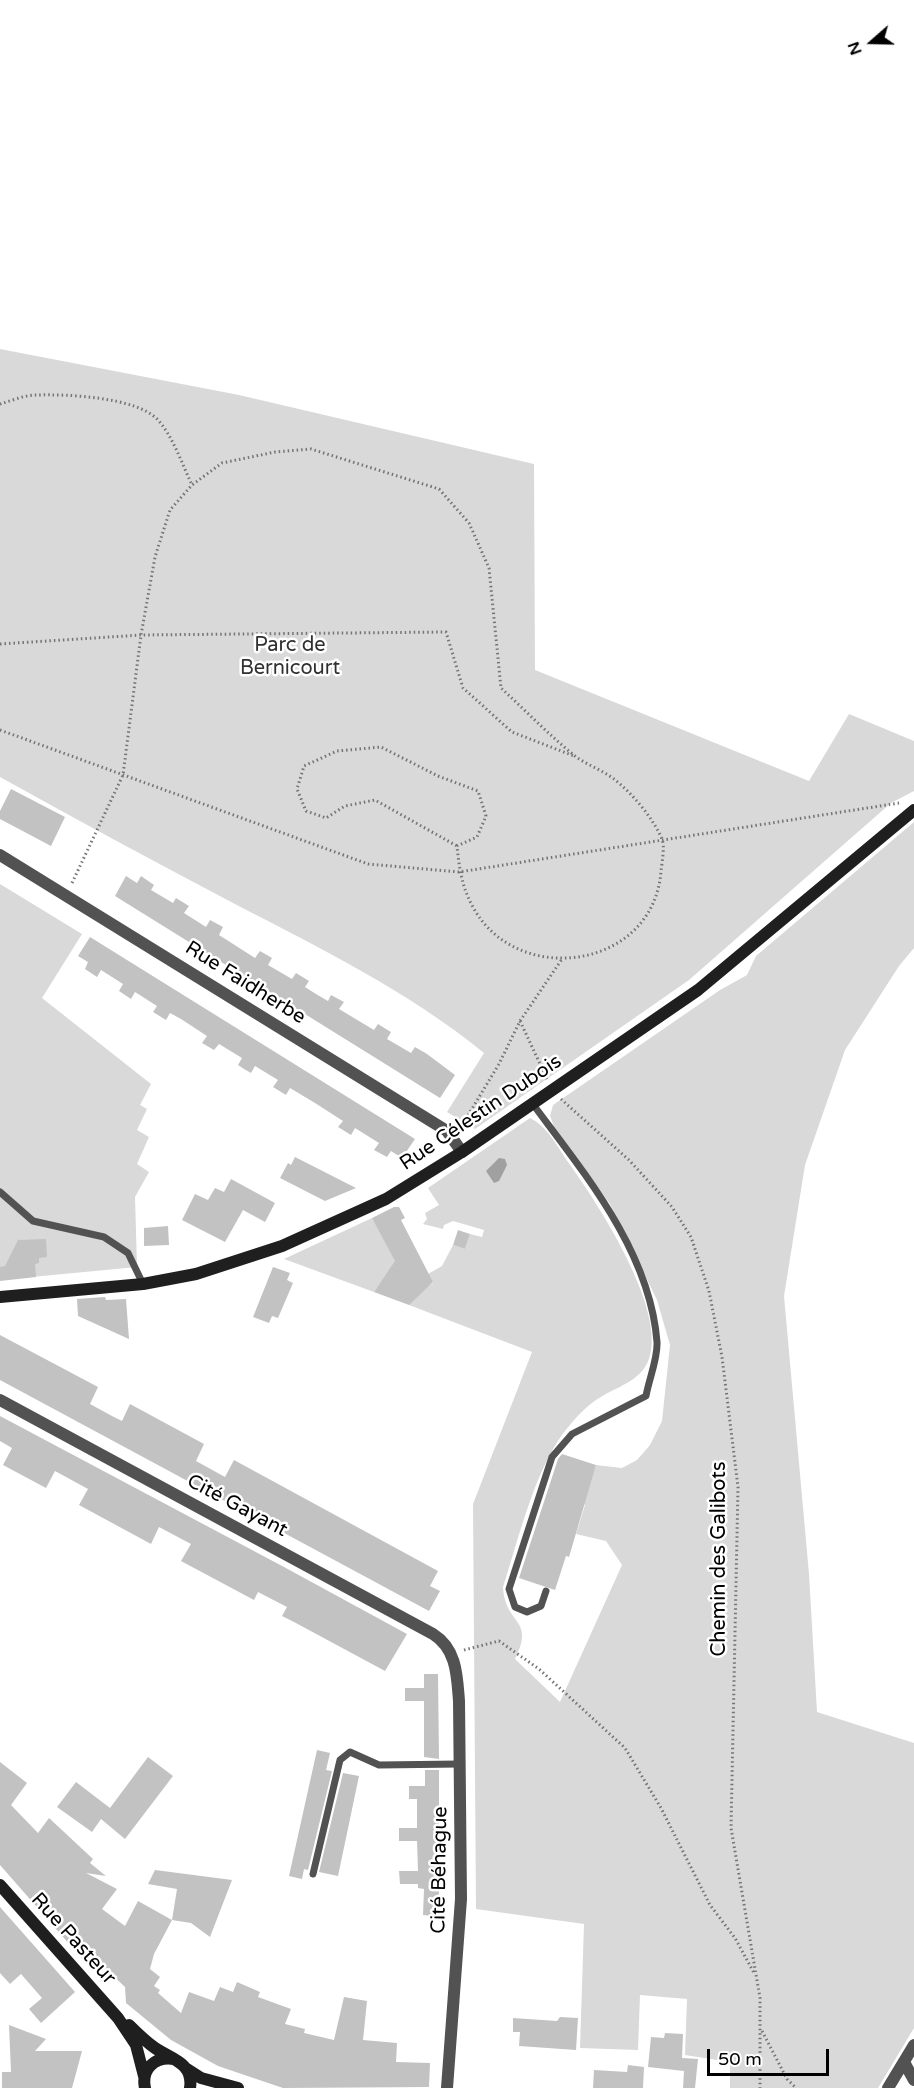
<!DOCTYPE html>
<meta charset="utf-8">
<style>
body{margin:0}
#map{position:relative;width:914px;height:2088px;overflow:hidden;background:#fff;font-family:"Varela Round",sans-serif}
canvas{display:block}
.north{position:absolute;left:842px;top:12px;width:60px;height:60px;-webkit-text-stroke:4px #fff;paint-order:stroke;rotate:250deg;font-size:16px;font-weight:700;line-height:24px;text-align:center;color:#000}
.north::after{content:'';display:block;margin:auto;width:21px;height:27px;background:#000;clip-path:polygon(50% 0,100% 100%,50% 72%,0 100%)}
.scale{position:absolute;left:707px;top:2049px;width:122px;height:27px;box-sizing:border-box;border:3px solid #000;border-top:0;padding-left:8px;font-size:18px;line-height:21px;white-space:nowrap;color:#000;-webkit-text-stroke:4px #fff;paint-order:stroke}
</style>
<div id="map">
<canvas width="914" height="2088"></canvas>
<div class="north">N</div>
<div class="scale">50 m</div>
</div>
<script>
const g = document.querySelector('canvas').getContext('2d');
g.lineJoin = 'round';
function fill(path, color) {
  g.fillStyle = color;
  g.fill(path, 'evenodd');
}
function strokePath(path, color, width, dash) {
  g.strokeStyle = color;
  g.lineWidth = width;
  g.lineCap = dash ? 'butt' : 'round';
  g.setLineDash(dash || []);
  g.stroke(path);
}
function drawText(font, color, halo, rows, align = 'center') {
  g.font = font + ' "Varela Round",sans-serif';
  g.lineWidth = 5;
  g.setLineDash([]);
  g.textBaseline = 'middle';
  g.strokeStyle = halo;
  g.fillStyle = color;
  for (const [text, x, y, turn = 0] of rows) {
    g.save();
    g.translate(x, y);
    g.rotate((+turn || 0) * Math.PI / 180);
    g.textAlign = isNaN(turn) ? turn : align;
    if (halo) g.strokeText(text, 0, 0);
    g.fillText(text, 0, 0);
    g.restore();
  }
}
const green = new Path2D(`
 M 0,349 L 239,395 L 534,464 L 535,670 L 809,781 L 849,714 L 914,741 L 914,791 L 891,803 L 689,980 L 475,1129 L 447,1112 L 484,1053 C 408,991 320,948 233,903 C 155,862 77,820 0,777 Z
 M 914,822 L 914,948 L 899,966 L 845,1050 L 805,1165 L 784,1296 L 809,1574 L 817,1712 L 914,1743 L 914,2028 L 878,2088 L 730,2088 L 730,2062 L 685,2055 L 687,1999 L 640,1995 L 638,2050 L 580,2048 L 584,1924 L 476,1909 L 473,1504 L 532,1352 L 409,1305 L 387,1274 L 374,1292 L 284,1259 L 372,1218 L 424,1288 L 433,1283 L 428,1274 L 442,1266 L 453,1245 L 465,1249 L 470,1234 L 482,1237 L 484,1230 L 453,1221 L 444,1225 L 443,1229 L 423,1224 L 427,1219 L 425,1213 L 439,1205 L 428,1188 L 530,1118 C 547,1126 557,1146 568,1162 C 597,1202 667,1309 649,1359 C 641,1382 615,1387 596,1400 C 587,1406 577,1416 570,1425 C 536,1463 519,1538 503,1587 C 505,1626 536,1618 515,1659 L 560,1702 L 622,1565 L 606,1541 L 576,1534 L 585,1505 L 583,1504 L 596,1465 L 622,1468 L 637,1460 L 650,1445 L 662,1421 L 670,1345 L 657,1300 L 610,1204 L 555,1129 L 550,1116 L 553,1105 L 720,990 L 747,975 L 756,956 Z
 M 0,884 L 82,934 L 42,998 L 151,1084 L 140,1105 L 147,1109 L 137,1130 L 149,1137 L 137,1164 L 149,1172 L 135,1197 L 137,1267 L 0,1280 Z`);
const water = new Path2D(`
 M 499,1158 L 505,1159 L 507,1165 L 499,1181 L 494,1183 L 486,1171 Z`);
const building = new Path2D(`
 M 11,789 L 65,817 L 51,846 L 0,819 L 0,811 Z
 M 126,876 L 137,883 L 141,876 L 154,885 L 151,890 L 173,903 L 176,898 L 189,906 L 184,913 L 206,927 L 210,920 L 223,927 L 219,935 L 255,958 L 260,951 L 272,958 L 268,965 L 292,979 L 296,973 L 309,981 L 305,987 L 316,994 L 328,1001 L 331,995 L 344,1002 L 339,1009 L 374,1030 L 378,1024 L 386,1029 L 391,1032 L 387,1039 L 411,1053 L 415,1047 L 427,1054 L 455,1075 L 440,1098 L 115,896 Z
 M 90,937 L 415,1139 L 402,1158 L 391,1151 L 387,1157 L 374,1150 L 379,1143 L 355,1128 L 351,1135 L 338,1127 L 343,1121 L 315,1103 L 290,1088 L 286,1095 L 273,1087 L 278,1080 L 255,1066 L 251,1073 L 244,1069 L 238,1065 L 242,1058 L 219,1044 L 214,1050 L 202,1043 L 207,1036 L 181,1019 L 170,1013 L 166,1020 L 153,1012 L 157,1006 L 135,992 L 131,999 L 119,991 L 123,984 L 101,970 L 97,977 L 85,969 L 88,962 L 78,956 Z
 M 295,1157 L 356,1188 L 325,1201 L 280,1178 L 288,1163 L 291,1165 Z
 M 231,1179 L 275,1203 L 265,1222 L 243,1210 L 225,1242 L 182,1220 L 195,1194 L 208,1200 L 215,1188 L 224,1192 Z
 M 394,1207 L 399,1207 L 405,1218 L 401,1220 L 433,1282 L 409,1305 L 374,1292 L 395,1261 L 372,1218 Z
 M 168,1226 L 169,1245 L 144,1246 L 144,1228 Z
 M 458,1230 L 470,1234 L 465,1249 L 453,1245 Z
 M 46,1239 L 47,1257 L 39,1258 L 39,1263 L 35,1264 L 36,1277 L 0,1281 L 0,1267 L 5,1266 L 18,1240 Z
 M 273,1267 L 290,1273 L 287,1280 L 293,1283 L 278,1318 L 272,1316 L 269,1323 L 253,1317 Z
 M 105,1297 L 106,1300 L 126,1299 L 129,1339 L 78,1316 L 77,1299 Z
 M 0,1335 L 98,1387 L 90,1404 L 112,1416 L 122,1421 L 130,1404 L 204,1444 L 196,1461 L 225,1477 L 234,1460 L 438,1571 L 430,1586 L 440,1591 L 429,1611 L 0,1380 Z
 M 0,1416 L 284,1567 L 407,1634 L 385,1671 L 294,1622 L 282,1616 L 287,1607 L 258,1592 L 254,1600 L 181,1561 L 191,1544 L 159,1527 L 151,1544 L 79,1505 L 88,1489 L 55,1471 L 46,1488 L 3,1465 L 12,1448 L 0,1441 Z
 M 562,1454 L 596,1465 L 569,1557 L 566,1556 L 555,1590 L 519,1578 L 558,1459 Z
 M 424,1674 L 438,1674 L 439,1759 L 424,1757 L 424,1701 L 405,1701 L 405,1688 L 424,1688 Z
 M 317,1750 L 330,1753 L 326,1770 L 332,1771 L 308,1870 L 304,1869 L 302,1879 L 289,1876 Z
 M 148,1757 L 173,1776 L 125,1839 L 101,1819 L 92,1832 L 57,1807 L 76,1782 L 110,1808 Z
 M 0,1762 L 27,1783 L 11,1805 L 38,1833 L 49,1818 L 93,1859 L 90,1863 L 106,1876 L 86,1873 L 117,1889 L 102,1909 L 125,1926 L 138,1901 L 172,1920 L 177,1889 L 148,1884 L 155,1870 L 232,1880 L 210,1937 L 191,1923 L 172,1920 L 154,1954 L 150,1969 L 160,1977 L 154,1986 L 160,1990 L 158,1993 L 181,2013 L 189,1992 L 214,2001 L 220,1987 L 233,1992 L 237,1982 L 260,1992 L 258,1997 L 291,2009 L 285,2024 L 305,2029 L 304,2033 L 334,2040 L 344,1997 L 367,2001 L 363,2040 L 397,2043 L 396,2062 L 430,2063 L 429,2087 L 283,2088 L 218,2066 L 171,2040 L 126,2003 L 125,1987 L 105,1968 L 92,1970 L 0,1865 Z
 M 425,1770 L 439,1770 L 439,1917 L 423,1915 L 424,1889 L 418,1888 L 418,1884 L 400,1884 L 399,1871 L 418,1871 L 417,1841 L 399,1841 L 399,1828 L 417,1828 L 417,1799 L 409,1799 L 409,1786 L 425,1786 Z
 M 343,1773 L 359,1776 L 338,1876 L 319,1872 Z
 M 0,1907 L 75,1992 L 41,2023 L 29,2009 L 42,1998 L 21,1974 L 10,1984 L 0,1973 Z
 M 560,2017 L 578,2018 L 576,2050 L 519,2046 L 520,2032 L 513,2032 L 513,2018 L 557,2021 Z
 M 9,2025 L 46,2039 L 35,2051 L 82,2051 L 72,2088 L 2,2088 L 2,2072 L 11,2072 Z
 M 665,2033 L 683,2034 L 682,2058 L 698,2059 L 695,2088 L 683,2088 L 684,2071 L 648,2067 L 651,2037 L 664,2038 Z
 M 628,2065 L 644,2067 L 643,2088 L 593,2088 L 594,2070 L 627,2072 Z`);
const path = new Path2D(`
 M 0,404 C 11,401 24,395 36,395 C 67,394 135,397 157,419 C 173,436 182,464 192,485
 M 0,644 L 141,635 L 446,632 L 463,688 L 512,732 L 574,756
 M 0,730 L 368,864 L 459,872 L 899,803
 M 72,883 L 123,775 L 141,635 L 155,557 L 170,510 L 192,485 L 222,463 L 275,452 L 311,449 L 439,489 L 469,523 L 489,568 L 501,688 C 525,710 549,735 575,756 C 587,765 602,770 614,779 C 632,793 653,818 662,839 C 665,847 662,862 661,871 C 654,969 517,989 473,907 C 462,888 459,867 457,846 L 477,837 L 486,816 L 478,791 L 438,776 L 381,747 L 337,751 L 304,766 L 297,789 L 306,811 L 326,818 L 345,806 L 375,800 L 457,846
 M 520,1021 L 547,1079
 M 561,1099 L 629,1160 L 672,1207 L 691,1237 L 709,1291 L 722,1357 L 738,1487 L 731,1828 L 760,1998 L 760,2088
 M 459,1125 L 464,1122 L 499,1064 L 520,1021 L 562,959
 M 464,1650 L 499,1641 L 539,1669 L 625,1748 L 661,1808 L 710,1905 L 735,1938 L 754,1973
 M 762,2031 L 787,2079 L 796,2088`);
const lane = new Path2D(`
 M 532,1103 C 584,1173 650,1251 657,1342 C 658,1358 649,1379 646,1396 L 572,1434 L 552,1457 L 509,1589 L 515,1607 L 527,1612 L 541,1606 L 546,1591
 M 0,1192 L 33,1221 L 104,1237 L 128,1253 L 143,1284
 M 313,1874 L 340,1760 L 350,1752 L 379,1765 L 460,1764`);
const street = new Path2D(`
 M 0,855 L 447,1131 L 462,1152
 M 0,1400 L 433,1634 C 457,1649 457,1676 459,1701 L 461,1899 L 447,2088
 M 904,2062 L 914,2080
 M 888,2088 L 914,2045`);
const secondary = new Path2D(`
 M 0,1297 L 143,1284 L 196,1274 L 282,1246 L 386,1199 L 462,1152 L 698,990 L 914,810
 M 0,1885 L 118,2018 L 136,2045 L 144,2076
 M 129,2025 C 137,2033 145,2041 155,2048 C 171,2059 194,2063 190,2088
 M 187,2069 L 201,2078 L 238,2088
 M 145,2088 C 141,2069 155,2056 174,2059`);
const parkNames = [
 ["Parc de",290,646],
 ["Bernicourt",290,669]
];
const streetNames = [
 ["Rue Faidherbe",245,983,32],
 ["Rue Célestin Dubois",481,1113,-34],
 ["Cité Gayant",237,1506,28],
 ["Chemin des Galibots",720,1559,-90],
 ["Cité Béhague",440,1870,-89],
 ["Rue Pasteur",73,1939,48]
];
fill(green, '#d9d9d9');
fill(water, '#a0a0a0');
fill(building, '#c2c2c2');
strokePath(path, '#747474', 3, [1.5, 3]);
strokePath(lane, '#525252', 7);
strokePath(street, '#525252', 12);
strokePath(secondary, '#1f1f1f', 12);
drawText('20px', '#303030', '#fff', parkNames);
drawText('20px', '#000', '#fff', streetNames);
</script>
